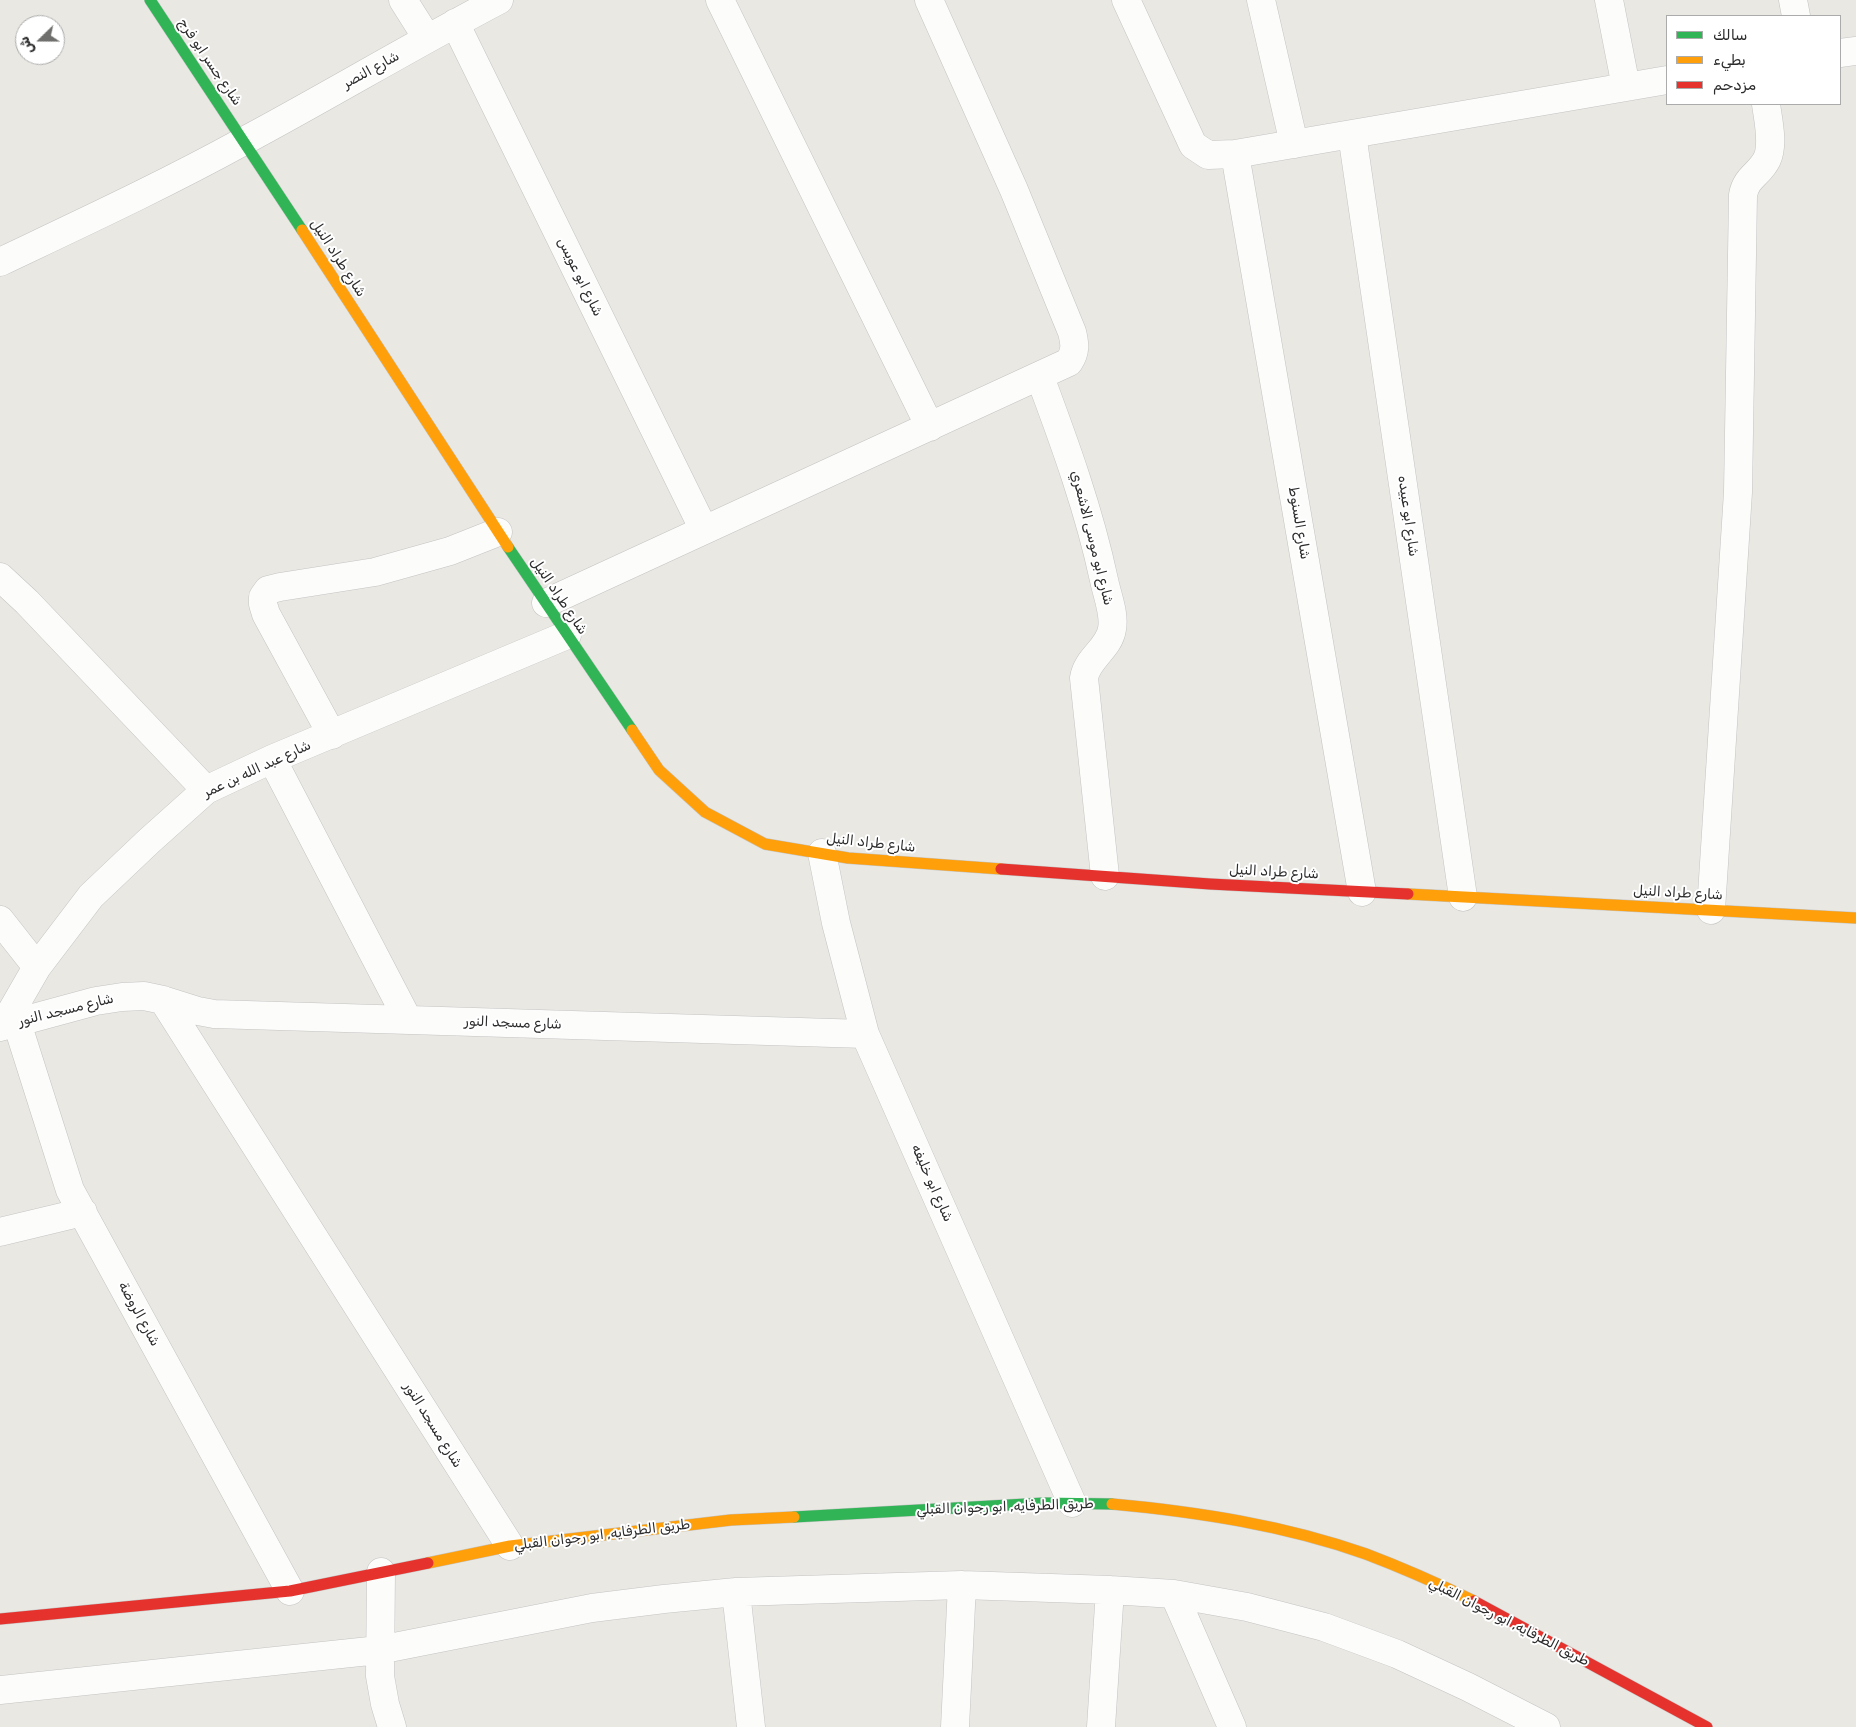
<!DOCTYPE html>
<meta charset="utf-8">
<style>
body{margin:0}
#map{position:relative;width:1856px;height:1727px;overflow:hidden;background:#e9e8e3;font-family:Rubik,"Noto Sans Arabic",sans-serif}
canvas{display:block}
.legend{position:absolute;left:1666px;top:15px;width:175px;height:90px;box-sizing:border-box;background:#fff;border:1px solid #ababab;margin:0;padding:6px 9px;list-style:none;font-size:15px;color:#2c2c2c}
.legend li{display:flex;align-items:center;gap:10px;height:25px}
.legend b{width:25px;border:1px solid #ababab}
.north{position:absolute;left:15px;top:15px;width:50px;height:50px;box-sizing:border-box;background:#fff;border:1px solid #ababab;border-radius:50%;rotate:248deg;font-size:14px;font-weight:700;line-height:20px;text-align:center;color:#2c2c2c}
.north::after{content:'';display:block;margin:auto;width:18px;height:22px;background:#6e6e6c;clip-path:polygon(50% 0,100% 100%,50% 72%,0 100%)}
</style>
<div id="map">
<canvas width="1856" height="1727"></canvas>
<ul class="legend">
<li><b style="height:6px;background:#30b455"></b>سالك</li>
<li><b style="height:6px;background:#ff9f0a"></b>بطيء</li>
<li><b style="height:6px;background:#e5322d"></b>مزدحم</li>
</ul>
<div class="north">ش</div>
</div>
<script>
const g = document.querySelector('canvas').getContext('2d');
g.lineJoin = 'round';
function strokePath(path, color, width, dash) {
  g.strokeStyle = color;
  g.lineWidth = width;
  g.lineCap = dash ? 'butt' : 'round';
  g.setLineDash(dash || []);
  g.stroke(path);
}
function drawText(font, color, halo, rows, align = 'center') {
  g.font = font + ' Rubik,"Noto Sans Arabic",sans-serif';
  g.lineWidth = 4;
  g.setLineDash([]);
  g.textBaseline = 'middle';
  g.strokeStyle = halo;
  g.fillStyle = color;
  for (const [text, x, y, turn = 0] of rows) {
    g.save();
    g.translate(x, y);
    g.rotate((+turn || 0) * Math.PI / 180);
    g.textAlign = isNaN(turn) ? turn : align;
    if (halo) g.strokeText(text, 0, 0);
    g.fillText(text, 0, 0);
    g.restore();
  }
}
const street = new Path2D(`
 M 403,0 L 427,38
 M 720,0 L 930,427
 M 1126,0 L 1193,145 L 1208,155 L 1235,154 L 1667,80
 M 1261,0 L 1294,144
 M 1609,0 L 1626,87
 M 1793,0 L 1796,16
 M 455,23 L 704,530
 M 1840,53 L 1856,51
 M 1352,134 L 1463,897
 M 1235,154 L 1362,892
 M 0,262 C 82,223 164,185 244,141 C 330,95 413,45 499,0
 M 1040,377 C 1065,444 1089,510 1104,580 C 1107,595 1115,614 1112,629 C 1109,649 1087,658 1084,678 L 1105,876
 M 0,577 L 27,602 L 206,790
 M 546,603 L 1069,362 C 1076,351 1075,344 1072,332 L 1014,190 L 929,0
 M 332,735 L 266,614 L 263,604 L 263,597 L 268,590 L 280,587 L 375,572 L 450,551 L 498,532
 M 272,759 L 408,1020
 M 822,853 L 836,923 L 865,1034 L 1072,1503
 M 1711,910 L 1738,492 L 1743,195 C 1746,177 1760,174 1767,159 C 1774,144 1768,120 1766,104
 M 0,920 L 37,967
 M 163,1000 L 510,1546
 M 17,1023 L 70,1190 L 290,1591
 M 3,1026 L 37,967 L 91,896 L 149,841 L 206,790 L 272,759 L 567,635
 M 0,1027 L 96,1001 L 122,997 L 144,996 L 163,1000 L 198,1011 L 214,1014 L 865,1034
 M 0,1232 L 83,1212
 M 381,1572 L 380,1676 L 385,1704 L 392,1727
 M 736,1592 L 751,1727
 M 1174,1594 L 1232,1727
 M 0,1690 L 379,1650 L 592,1608 L 664,1599 L 736,1592 L 962,1585 L 1110,1590 L 1174,1594 L 1247,1607 L 1324,1627 L 1397,1654 L 1468,1687 L 1546,1727
 M 955,1727 L 962,1585
 M 1101,1727 L 1110,1590`);
const fast = new Path2D(`
 M 150,0 L 302,230
 M 508,547 L 632,730
 M 794,1517 L 1044,1503 L 1112,1504`);
const slow = new Path2D(`
 M 302,230 L 508,547
 M 632,730 L 659,770 L 705,812 L 765,844 L 848,858 L 1001,869
 M 1408,894 L 1856,918
 M 1112,1504 C 1198,1512 1284,1525 1366,1554 C 1403,1568 1439,1584 1474,1601
 M 428,1563 L 510,1546 L 731,1520 L 794,1517`);
const jam = new Path2D(`
 M 1001,869 L 1210,884 L 1408,894
 M 1474,1601 L 1707,1727
 M 0,1619 L 290,1591 L 428,1563`);
const streetNames = [
 ["شارع جسر ابو فرج",210,62,56],
 ["شارع النصر",371,70,-29],
 ["شارع طراد النيل",338,258,57],
 ["شارع ابو عويس",580,277,64],
 ["شارع ابو عبيده",1408,516,82],
 ["شارع السنوط",1299,523,80],
 ["شارع ابو موسى الاشعري",1092,538,76],
 ["شارع طراد النيل",559,596,56],
 ["شارع عبد الله بن عمر",257,769,-25],
 ["شارع طراد النيل",871,843,6],
 ["شارع طراد النيل",1274,872,3],
 ["شارع طراد النيل",1678,893,3],
 ["شارع مسجد النور",66,1010,-14],
 ["شارع مسجد النور",513,1023,2],
 ["شارع ابو خليفه",932,1183,66],
 ["شارع الروضة",139,1314,61],
 ["شارع مسجد النور",433,1425,58],
 ["طريق الطرفايه, ابو رجوان القبلي",1005,1507,-2],
 ["طريق الطرفايه, ابو رجوان القبلي",602,1535,-7],
 ["طريق الطرفايه, ابو رجوان القبلي",1509,1622,27]
];
strokePath(street, '#c4c3c3', 29);
strokePath(fast, '#c4c3c3', 12);
strokePath(slow, '#c4c3c3', 12);
strokePath(jam, '#c4c3c3', 12);
strokePath(street, '#fcfcfb', 28);
strokePath(fast, '#30b455', 11);
strokePath(slow, '#ff9f0a', 11);
strokePath(jam, '#e5322d', 11);
drawText('14px', '#2c2c2c', '#fff', streetNames);
</script>
